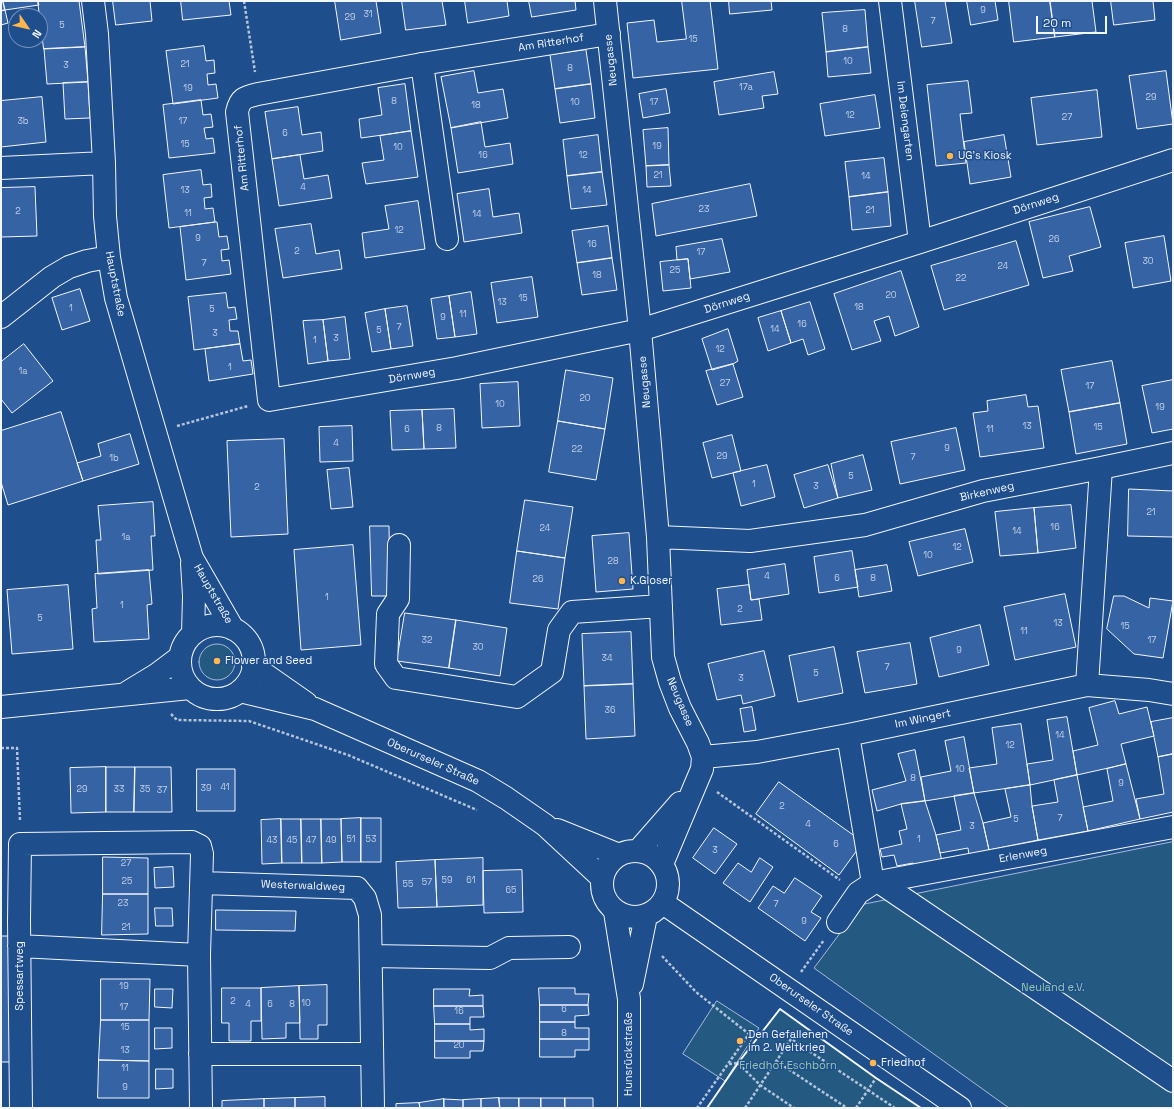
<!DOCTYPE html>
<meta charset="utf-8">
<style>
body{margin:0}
#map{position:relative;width:1174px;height:1109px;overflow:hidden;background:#1f4e8c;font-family:"Space Grotesk",sans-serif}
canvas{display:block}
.frame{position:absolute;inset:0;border:2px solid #f2f6ff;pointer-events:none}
.north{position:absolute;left:8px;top:8px;width:40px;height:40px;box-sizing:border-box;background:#1f4e8c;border:1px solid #7391ba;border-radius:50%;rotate:124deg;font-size:11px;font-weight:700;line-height:16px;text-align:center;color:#f2f6ff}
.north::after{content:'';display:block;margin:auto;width:14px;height:18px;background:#ffb74d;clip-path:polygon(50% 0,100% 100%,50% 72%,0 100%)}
.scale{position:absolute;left:1036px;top:16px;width:71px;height:18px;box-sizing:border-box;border:2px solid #f2f6ff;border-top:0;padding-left:5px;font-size:12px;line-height:14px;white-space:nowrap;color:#f2f6ff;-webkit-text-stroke:3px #1f4e8c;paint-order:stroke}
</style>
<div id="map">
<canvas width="1174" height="1109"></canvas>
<div class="frame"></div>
<div class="north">N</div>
<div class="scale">20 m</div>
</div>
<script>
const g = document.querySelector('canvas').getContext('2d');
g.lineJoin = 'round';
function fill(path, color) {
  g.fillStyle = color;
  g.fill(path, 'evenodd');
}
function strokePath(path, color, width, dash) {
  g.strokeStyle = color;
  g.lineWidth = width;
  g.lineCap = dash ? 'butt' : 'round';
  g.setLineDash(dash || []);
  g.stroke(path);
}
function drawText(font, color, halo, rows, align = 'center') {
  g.font = font + ' "Space Grotesk",sans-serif';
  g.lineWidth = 3;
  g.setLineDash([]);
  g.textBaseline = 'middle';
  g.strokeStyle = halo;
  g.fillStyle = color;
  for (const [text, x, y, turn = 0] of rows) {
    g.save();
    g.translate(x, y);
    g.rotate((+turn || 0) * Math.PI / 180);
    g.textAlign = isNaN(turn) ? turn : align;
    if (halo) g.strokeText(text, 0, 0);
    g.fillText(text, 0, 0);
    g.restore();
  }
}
const green = new Path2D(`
 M199 662a18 18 0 1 1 36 0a18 18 0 1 1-36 0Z
 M 1173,842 L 1173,1108 L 1009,1108 L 814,968 L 861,905 Z
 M 717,1001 L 759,1028 L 725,1081 L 683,1054 Z
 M 780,1009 L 876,1078 L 921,1108 L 707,1108 L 738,1063 Z`);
const building = new Path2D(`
 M 1,1 L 3,1 L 5,10 L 1,11 Z
 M 3,1 L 38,1 L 39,5 L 5,10 Z
 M 38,1 L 79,1 L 85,47 L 44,49 Z
 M 113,1 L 150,1 L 152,21 L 116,25 Z
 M 181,1 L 229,1 L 231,15 L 183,20 Z
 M 335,1 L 376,1 L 381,33 L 341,40 Z
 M 402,1 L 442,1 L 446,25 L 406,30 Z
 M 465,1 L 507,1 L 509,16 L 468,23 Z
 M 529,1 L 575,1 L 576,10 L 532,17 Z
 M 682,1 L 710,1 L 718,69 L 633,78 L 627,23 L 654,20 L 657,42 L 686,39 Z
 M 729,1 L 771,1 L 772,10 L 730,14 Z
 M 915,1 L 945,1 L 952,43 L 922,47 Z
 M 967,1 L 995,1 L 998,20 L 971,25 Z
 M 1009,1 L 1050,1 L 1055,37 L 1014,42 Z
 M 1050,1 L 1092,1 L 1096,32 L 1055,37 Z
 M 1111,1 L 1153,1 L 1155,20 L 1114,25 Z
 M 5,10 L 8,23 L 1,25 L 1,11 Z
 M 865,10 L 868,47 L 826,52 L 822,13 Z
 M 204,46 L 206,61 L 214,60 L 215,73 L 207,74 L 208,85 L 216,84 L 218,98 L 173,104 L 166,51 Z
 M 85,47 L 88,82 L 47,84 L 44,49 Z
 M 868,47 L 871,73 L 828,77 L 826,52 Z
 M 586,50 L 591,84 L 555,89 L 550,55 Z
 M 474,71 L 478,93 L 503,89 L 508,118 L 451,128 L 441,77 Z
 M 1166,71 L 1173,124 L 1137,129 L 1129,76 Z
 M 774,72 L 778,94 L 762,96 L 764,108 L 719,115 L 714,82 Z
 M 968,81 L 972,113 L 960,114 L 966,163 L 936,166 L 927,85 Z
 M 88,82 L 90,118 L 65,119 L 63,83 Z
 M 405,84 L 411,131 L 361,138 L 359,119 L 382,115 L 378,88 Z
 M 591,84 L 595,118 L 560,123 L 555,89 Z
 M 666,89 L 670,113 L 643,118 L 639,94 Z
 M 1097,90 L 1102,137 L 1037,145 L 1031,98 Z
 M 875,95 L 880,128 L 825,136 L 820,104 Z
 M 42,97 L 46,142 L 1,147 L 1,101 Z
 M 201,100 L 203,115 L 211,114 L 213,127 L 204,128 L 206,139 L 213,138 L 215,153 L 169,158 L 163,105 Z
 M 298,107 L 302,135 L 321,132 L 323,151 L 272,159 L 265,112 Z
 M 481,122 L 485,147 L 510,143 L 513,164 L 458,173 L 451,128 Z
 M 668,128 L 669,165 L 646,166 L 643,130 Z
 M 411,131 L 418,177 L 366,184 L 362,163 L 384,160 L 380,136 Z
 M 598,135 L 602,172 L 567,176 L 563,140 Z
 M 1004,135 L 1011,177 L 970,184 L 964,142 Z
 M 300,155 L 304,179 L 328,175 L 332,198 L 279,206 L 272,159 Z
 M 884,158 L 888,192 L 849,197 L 845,162 Z
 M 669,165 L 671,186 L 647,187 L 646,166 Z
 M 201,170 L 203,185 L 211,184 L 212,197 L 204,198 L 205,209 L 213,208 L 215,222 L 169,228 L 163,175 Z
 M 602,172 L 607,205 L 571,209 L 567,176 Z
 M 750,184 L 757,216 L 656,236 L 652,204 Z
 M 35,187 L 37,236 L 1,237 L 1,188 Z
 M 489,189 L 493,217 L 519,213 L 522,233 L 464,242 L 457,194 Z
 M 888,192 L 891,226 L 852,230 L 849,197 Z
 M 418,201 L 425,249 L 365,258 L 362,233 L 389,229 L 385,206 Z
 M 1090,207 L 1101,247 L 1069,256 L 1073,271 L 1043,278 L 1029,222 Z
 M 215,222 L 217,222 L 219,237 L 227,236 L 229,249 L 221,250 L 222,261 L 229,260 L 231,274 L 186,280 L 180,227 Z
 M 311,224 L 316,254 L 339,250 L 342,269 L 283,278 L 275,229 Z
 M 608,226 L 612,258 L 577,263 L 572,231 Z
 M 1164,236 L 1171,281 L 1133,288 L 1125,243 Z
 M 722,239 L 730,272 L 690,279 L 688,259 L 677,260 L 676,247 Z
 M 1016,241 L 1029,285 L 944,310 L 931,266 Z
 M 612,258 L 617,290 L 582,295 L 577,263 Z
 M 688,259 L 691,288 L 663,291 L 660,262 Z
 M 901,271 L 919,327 L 895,336 L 889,316 L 874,321 L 881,341 L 852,350 L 834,294 Z
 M 532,277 L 538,317 L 497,323 L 491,283 Z
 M 80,289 L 90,321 L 62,330 L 52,298 Z
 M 471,292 L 477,334 L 455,337 L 449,296 Z
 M 226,293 L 228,308 L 235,307 L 237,319 L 229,320 L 230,331 L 238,331 L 240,344 L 194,350 L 188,297 Z
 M 449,296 L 455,337 L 437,339 L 431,299 Z
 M 810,302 L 825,349 L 808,355 L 803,339 L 791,343 L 781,311 Z
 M 407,306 L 413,346 L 391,349 L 385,309 Z
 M 385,309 L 391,349 L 372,352 L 365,313 Z
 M 781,311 L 791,343 L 768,351 L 758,318 Z
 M 345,317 L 350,359 L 328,361 L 323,320 Z
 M 323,320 L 328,361 L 308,364 L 303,321 Z
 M 728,329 L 738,361 L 733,364 L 712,370 L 702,339 Z
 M 24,344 L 53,381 L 12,413 L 1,399 L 1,362 Z
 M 240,344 L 243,361 L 251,360 L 253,374 L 209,381 L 205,349 Z
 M 1112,361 L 1120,403 L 1069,412 L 1061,370 Z
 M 733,364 L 743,397 L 717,405 L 706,371 Z
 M 566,370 L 613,378 L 605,429 L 558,421 Z
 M 1173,380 L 1173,429 L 1152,433 L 1142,386 Z
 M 518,382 L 520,426 L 482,428 L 480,384 Z
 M 1026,395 L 1028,407 L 1038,406 L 1044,448 L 980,457 L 973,413 L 988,411 L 987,401 Z
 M 1120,403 L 1127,444 L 1076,454 L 1069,412 Z
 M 454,409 L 456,448 L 424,449 L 422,410 Z
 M 422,410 L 424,449 L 392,450 L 390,411 Z
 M 61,412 L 83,481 L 8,505 L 1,482 L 1,431 Z
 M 558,421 L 605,429 L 596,480 L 549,472 Z
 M 352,426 L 353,461 L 320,462 L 319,427 Z
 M 956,428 L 965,470 L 900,484 L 891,442 Z
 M 130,434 L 139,464 L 83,481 L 77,463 L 101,456 L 98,444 Z
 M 732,435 L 741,471 L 712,478 L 703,443 Z
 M 284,439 L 288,534 L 231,537 L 227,441 Z
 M 863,455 L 872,490 L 838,498 L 831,464 Z
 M 767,465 L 775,497 L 741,506 L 733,473 Z
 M 828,465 L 838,498 L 804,508 L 794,475 Z
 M 349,468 L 353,507 L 331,509 L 327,470 Z
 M 1129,489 L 1173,491 L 1173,537 L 1128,536 Z
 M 525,500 L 573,507 L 565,558 L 517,551 Z
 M 153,502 L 155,536 L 151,536 L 153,570 L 98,574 L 96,540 L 101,540 L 98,506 Z
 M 1071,505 L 1076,548 L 1038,553 L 1034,508 Z
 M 1034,508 L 1038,553 L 1000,556 L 995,512 Z
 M 370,526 L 389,526 L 390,596 L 372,596 Z
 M 965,529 L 973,562 L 918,576 L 909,542 Z
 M 629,533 L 633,589 L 596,592 L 592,536 Z
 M 353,545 L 361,645 L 301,650 L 294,550 Z
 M 517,551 L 565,558 L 558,609 L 510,603 Z
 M 852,551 L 858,587 L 819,593 L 814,557 Z
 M 785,564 L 789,594 L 751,600 L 747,570 Z
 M 887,565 L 892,591 L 859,597 L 855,570 Z
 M 149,570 L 152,604 L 147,605 L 149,639 L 94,642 L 92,609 L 97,608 L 95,574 Z
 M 68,585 L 73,649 L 12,654 L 7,590 Z
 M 749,585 L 751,600 L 759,599 L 762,620 L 721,625 L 717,589 Z
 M 1065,594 L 1076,647 L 1015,660 L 1004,607 Z
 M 1114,596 L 1124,596 L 1149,608 L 1150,598 L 1173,601 L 1163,658 L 1134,654 L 1107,629 Z
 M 405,613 L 456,620 L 449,668 L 397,661 Z
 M 456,620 L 507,628 L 500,676 L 449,668 Z
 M 980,625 L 989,665 L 939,677 L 930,638 Z
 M 631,632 L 633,684 L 584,686 L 582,634 Z
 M 910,643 L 917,684 L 865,693 L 857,652 Z
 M 834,647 L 843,693 L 798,702 L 789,656 Z
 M 764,651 L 775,696 L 743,704 L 741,695 L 717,700 L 708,664 Z
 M 633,684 L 635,736 L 586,739 L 584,686 Z
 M 1115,701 L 1119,714 L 1147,707 L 1154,736 L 1121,744 L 1126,764 L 1077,775 L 1073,751 L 1098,745 L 1089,708 Z
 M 752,707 L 756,730 L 744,732 L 740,709 Z
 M 1067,717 L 1077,775 L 1030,785 L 1027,764 L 1053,760 L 1047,720 Z
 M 1173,718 L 1173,754 L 1158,757 L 1151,722 Z
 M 1021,724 L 1030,785 L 974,793 L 969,768 L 997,764 L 992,728 Z
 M 964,737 L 974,793 L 925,801 L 921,777 L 951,771 L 945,741 Z
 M 915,750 L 925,801 L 901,804 L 877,811 L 872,790 L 906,781 L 898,754 Z
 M 1173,754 L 1173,812 L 1140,819 L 1136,799 L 1164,794 L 1158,757 Z
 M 1126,764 L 1140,819 L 1088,831 L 1083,807 L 1113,801 L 1107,769 Z
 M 106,767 L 106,812 L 71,813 L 70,768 Z
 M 106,767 L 135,767 L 134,812 L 106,812 Z
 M 135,767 L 171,767 L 172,812 L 134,812 Z
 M 197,769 L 235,769 L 235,811 L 197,811 Z
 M 1077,775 L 1088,831 L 1038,840 L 1032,806 L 1058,802 L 1054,780 Z
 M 779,782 L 863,842 L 839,875 L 756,814 Z
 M 1030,785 L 1032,806 L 1038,840 L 989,850 L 983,823 L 1011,817 L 1005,789 Z
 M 974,793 L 983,823 L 989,850 L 969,855 L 968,848 L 940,853 L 936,835 L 961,830 L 954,796 Z
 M 925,801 L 936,835 L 943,866 L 915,872 L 913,863 L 897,866 L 894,855 L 882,857 L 880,849 L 902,844 L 899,831 L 907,829 L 901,804 Z
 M 361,818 L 381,818 L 381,862 L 361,862 Z
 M 361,818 L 361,862 L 342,862 L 341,819 Z
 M 281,819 L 282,863 L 262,864 L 261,820 Z
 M 281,819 L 301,819 L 302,863 L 282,863 Z
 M 301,819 L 321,819 L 322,863 L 302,863 Z
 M 321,819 L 341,819 L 342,862 L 322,863 Z
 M 714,828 L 737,844 L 715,874 L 693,858 Z
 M 103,857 L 148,858 L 148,894 L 103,894 Z
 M 483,858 L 483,905 L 437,907 L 435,860 Z
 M 760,858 L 773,867 L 750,902 L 723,883 L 738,863 L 751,872 Z
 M 435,860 L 437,907 L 398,908 L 396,862 Z
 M 173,867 L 174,887 L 155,888 L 154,868 Z
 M 522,870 L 523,912 L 484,913 L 483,871 Z
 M 795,878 L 822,896 L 811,912 L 821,918 L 805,941 L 758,908 L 773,886 L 784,893 Z
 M 103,894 L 148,894 L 148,934 L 102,935 Z
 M 155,908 L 172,908 L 173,926 L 156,926 Z
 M 216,910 L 296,911 L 295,931 L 216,930 Z
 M 1,936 L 14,936 L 15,1062 L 1,1062 Z
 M 101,979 L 150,979 L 149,1020 L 101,1020 Z
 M 327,985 L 327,1025 L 318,1025 L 318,1039 L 300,1039 L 299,986 Z
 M 299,986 L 300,1023 L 286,1023 L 286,1038 L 262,1039 L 261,988 Z
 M 222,988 L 261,988 L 261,1021 L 251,1021 L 251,1041 L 229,1041 L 229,1023 L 222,1023 Z
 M 539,988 L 575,988 L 575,994 L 589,994 L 588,1005 L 540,1005 Z
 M 155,989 L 173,989 L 172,1008 L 155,1007 Z
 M 434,989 L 470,989 L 469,996 L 483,995 L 483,1006 L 434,1006 Z
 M 540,1005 L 588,1005 L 589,1015 L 575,1016 L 575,1022 L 540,1022 Z
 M 434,1006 L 483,1006 L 484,1017 L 470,1017 L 470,1024 L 435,1024 Z
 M 101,1020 L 149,1020 L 149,1061 L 99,1060 Z
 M 540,1022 L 575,1022 L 575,1028 L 589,1028 L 589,1039 L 540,1039 Z
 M 435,1024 L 470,1024 L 470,1030 L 484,1029 L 484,1041 L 435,1041 Z
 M 155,1028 L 172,1028 L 172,1048 L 155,1049 Z
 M 540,1039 L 589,1039 L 589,1050 L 575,1050 L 575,1057 L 540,1057 Z
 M 435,1041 L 484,1041 L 483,1051 L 470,1051 L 470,1058 L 435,1058 Z
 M 99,1060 L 149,1061 L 149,1098 L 98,1098 Z
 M 156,1069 L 173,1069 L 173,1088 L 156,1089 Z
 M 325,1097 L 325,1108 L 295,1108 L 295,1098 Z
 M 295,1098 L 295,1108 L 264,1108 L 264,1099 Z
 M 499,1098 L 519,1098 L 519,1108 L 500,1108 Z
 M 499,1098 L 500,1108 L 481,1108 L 481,1099 Z
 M 519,1098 L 541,1098 L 541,1108 L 519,1108 Z
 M 541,1098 L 565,1098 L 565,1108 L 541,1108 Z
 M 565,1098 L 593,1098 L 593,1108 L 565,1108 Z
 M 264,1099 L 264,1108 L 222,1108 L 222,1101 Z
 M 444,1099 L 463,1100 L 463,1108 L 444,1108 Z
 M 444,1099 L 444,1108 L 420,1108 L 419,1103 Z
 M 481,1099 L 481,1108 L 463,1108 L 463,1100 Z
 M 419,1103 L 420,1108 L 396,1108 L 396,1104 Z`);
const path = new Path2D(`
 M 244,1 L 255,72
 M 177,426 L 248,406
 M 171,714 L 177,720 L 249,721 L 348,755 L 477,810
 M 1,748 L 17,748 L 20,821
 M 717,792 L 840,880
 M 662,956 L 696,992 L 749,1034 L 697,1108
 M 801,972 L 824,940
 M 776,1061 L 847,1108
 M 729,1064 L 738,1063 L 760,1085 L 794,1108
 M 745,1108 L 791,1039 L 895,1108
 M 856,1108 L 876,1078`);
const minor = new Path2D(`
 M 93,1 L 97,34 L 104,163 L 105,216 L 109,257 L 116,298 L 192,558 L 233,629
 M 605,1 L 640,330 L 658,537 L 663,657 L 670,682 L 680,708 L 698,743 L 703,757 L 702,769 L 662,864
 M 890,1 L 920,242
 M 609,34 L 422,64 L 258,94 C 245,97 240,98 237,112 L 269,400 L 457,368 L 640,330 L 920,242 L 1173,160
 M 422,64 L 447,239
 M 1,168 L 104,163
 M 1,317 L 52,277 L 69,267 L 87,261 L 109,257
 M 1101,468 L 1173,453
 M 658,537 L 750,541 L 865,525 L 983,491 L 1101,468 L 1087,685
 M 399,545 L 398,599 L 388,614 L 386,664 L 396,678 L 517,697 L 552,672 L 559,630 L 572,612 L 661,606
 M 192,563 L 194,596 L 193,634
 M180 662a37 37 0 1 1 74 0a37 37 0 1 1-74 0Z
 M 253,666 L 306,703
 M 240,691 L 315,709 L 478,781 L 506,798 L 545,825 L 602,878
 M 128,692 L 156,675 L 180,657
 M 1,707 L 190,688
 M 848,735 L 873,883
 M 703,757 L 757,752 L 848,735 L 1087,685 L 1149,690 L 1173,694
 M 557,830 L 619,855
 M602 884a33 33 0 1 1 66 0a33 33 0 1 1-66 0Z
 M 638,851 L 680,803
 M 879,882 L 1173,1081
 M 202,883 L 357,888 L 365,898 L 370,915 L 373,1108
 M 663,903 L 960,1108
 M 615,912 L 629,999 L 629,1108
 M 838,922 L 858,893 L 873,883 L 1173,827
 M 19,946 L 199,955
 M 371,956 L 490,958 L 509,948 L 569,947
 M 632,984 L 646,916
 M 200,1054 L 371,1054
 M 21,1108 L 19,921 L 20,844 L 192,842 L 200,846 L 202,854 L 199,955 L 201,1108`);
const wall = new Path2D(`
 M 707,1108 L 738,1063 L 780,1009 L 876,1078 L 921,1108`);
const markers = [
 [950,156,4,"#ffb74d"],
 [622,581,4,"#ffb74d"],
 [217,661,4,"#ffb74d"],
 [740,1041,4,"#ffb74d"],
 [873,1063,4,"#ffb74d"]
];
const numberNames = [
 ["9",983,11],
 ["31",368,15],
 ["29",350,18],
 ["7",933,22],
 ["5",62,26],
 ["8",845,30],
 ["15",693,40],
 ["10",848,62],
 ["21",185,65],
 ["3",66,66],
 ["8",570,69],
 ["17a",746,88],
 ["19",188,89],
 ["29",1151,98],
 ["8",394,102],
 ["10",575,103],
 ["17",654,103],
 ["18",476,106],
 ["12",850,116],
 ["27",1067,118],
 ["3b",23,122],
 ["17",183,122],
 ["6",285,134],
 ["15",185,145],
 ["19",657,147],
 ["10",398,148],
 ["16",483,156],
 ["12",583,156],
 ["21",658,176],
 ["14",866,177],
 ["4",303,188],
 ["13",185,191],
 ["14",587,191],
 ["23",704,210],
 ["21",870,211],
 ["2",18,212],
 ["11",188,214],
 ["14",477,215],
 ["12",399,231],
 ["9",198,239],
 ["26",1054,240],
 ["16",592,245],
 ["2",297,252],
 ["17",701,253],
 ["30",1148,262],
 ["7",204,264],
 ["24",1003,267],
 ["25",675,271],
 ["18",597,276],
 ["22",961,279],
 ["20",891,296],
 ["15",523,299],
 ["13",502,303],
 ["18",859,308],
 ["1",71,309],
 ["5",212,310],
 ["11",463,315],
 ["9",443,318],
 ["16",802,325],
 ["7",399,328],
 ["14",775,330],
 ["5",379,331],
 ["3",215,334],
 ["3",336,339],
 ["1",315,341],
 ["12",720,350],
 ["1",230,368],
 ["1a",23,372],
 ["27",725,384],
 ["17",1090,387],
 ["20",585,399],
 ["10",500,405],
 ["19",1160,408],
 ["13",1027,427],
 ["15",1098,428],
 ["8",439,429],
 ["6",407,430],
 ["11",990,430],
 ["4",336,444],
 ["9",947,449],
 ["22",577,450],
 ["29",722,457],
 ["7",913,458],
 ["1b",114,459],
 ["5",851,477],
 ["1",754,485],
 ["3",816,487],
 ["2",257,488],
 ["21",1151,513],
 ["16",1055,528],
 ["24",545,529],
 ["14",1017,532],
 ["1a",126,538],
 ["12",957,548],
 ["10",928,556],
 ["28",613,562],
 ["4",767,577],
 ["6",837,579],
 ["8",873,579],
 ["26",538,580],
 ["1",327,598],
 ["1",122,606],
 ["2",740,610],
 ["5",40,619],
 ["13",1058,624],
 ["15",1125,627],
 ["11",1024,632],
 ["32",427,641],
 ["17",1152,641],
 ["30",478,648],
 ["9",959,651],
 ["34",607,659],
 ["7",887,668],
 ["5",816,674],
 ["3",741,679],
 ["36",610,711],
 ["14",1060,736],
 ["12",1010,746],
 ["10",960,770],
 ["8",913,779],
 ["9",1121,784],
 ["41",225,788],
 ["39",206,789],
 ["29",82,790],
 ["33",119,790],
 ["35",145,790],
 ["37",162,791],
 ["2",782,807],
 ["7",1060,819],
 ["5",1016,820],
 ["4",808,825],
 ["3",972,827],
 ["51",351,840],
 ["53",371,840],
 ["1",919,840],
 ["43",272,841],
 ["45",292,841],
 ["47",311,841],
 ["49",331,841],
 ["6",836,845],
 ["3",715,851],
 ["27",126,864],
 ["59",447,881],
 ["61",471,881],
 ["25",127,882],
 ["57",427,883],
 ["55",408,885],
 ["65",511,891],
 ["23",123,904],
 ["7",776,905],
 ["9",804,922],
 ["21",126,928],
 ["19",124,987],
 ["2",233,1002],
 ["10",306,1004],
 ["4",248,1005],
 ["6",270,1005],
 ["8",292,1005],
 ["17",124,1008],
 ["6",564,1010],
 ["16",459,1012],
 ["15",125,1028],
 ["8",564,1034],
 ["20",459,1046],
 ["13",125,1051],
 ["11",125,1069],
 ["9",125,1088]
];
const streetNames = [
 ["Am Ritterhof",551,43,-9],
 ["Neugasse",611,60,-96],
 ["Im Deiengarten",905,121,83],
 ["Am Ritterhof",242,158,-96],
 ["Dörnweg",1036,204,-18],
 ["Hauptstraße",115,284,79],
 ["Dörnweg",727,303,-18],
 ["Dörnweg",412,376,-10],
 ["Neugasse",645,382,-95],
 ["Birkenweg",987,492,-13],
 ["Hauptstraße",213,594,60],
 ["Neugasse",680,702,67],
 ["Im Wingert",923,719,-12],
 ["Oberurseler Straße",433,762,24],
 ["Erlenweg",1023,855,-11],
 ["Westerwaldweg",303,886,2],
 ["Spessartweg",20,976,-90],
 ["Oberurseler Straße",811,1005,35],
 ["Hunsrückstraße",629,1054,-90]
];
const poiNames = [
 ["UG's Kiosk",958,156],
 ["K.Gloser",630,581],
 ["Flower and Seed",225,661],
 ["Den Gefallenen",748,1035],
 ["im 2. Weltkrieg",748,1048],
 ["Friedhof",881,1063]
];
const parkNames = [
 ["Neuland e.V.",1053,988],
 ["Friedhof Eschborn",788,1066]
];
fill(green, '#245a82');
strokePath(green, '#a8bbd7', 1);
fill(building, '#3563a3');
strokePath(building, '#f2f6ff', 1);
strokePath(minor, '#f2f6ff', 24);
strokePath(path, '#b3c4dc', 2.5, [3, 2]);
strokePath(minor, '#1f4e8c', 22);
strokePath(wall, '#f2f6ff', 2);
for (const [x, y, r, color] of markers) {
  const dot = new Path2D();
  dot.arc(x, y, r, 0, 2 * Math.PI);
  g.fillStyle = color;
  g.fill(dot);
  strokePath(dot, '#1f4e8c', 1.5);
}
drawText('9px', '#c3d1e8', null, numberNames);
drawText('11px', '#f2f6ff', '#1f4e8c', streetNames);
drawText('11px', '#f2f6ff', '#1f4e8c', poiNames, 'left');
drawText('11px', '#97c8a6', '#1f4e8c', parkNames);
</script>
